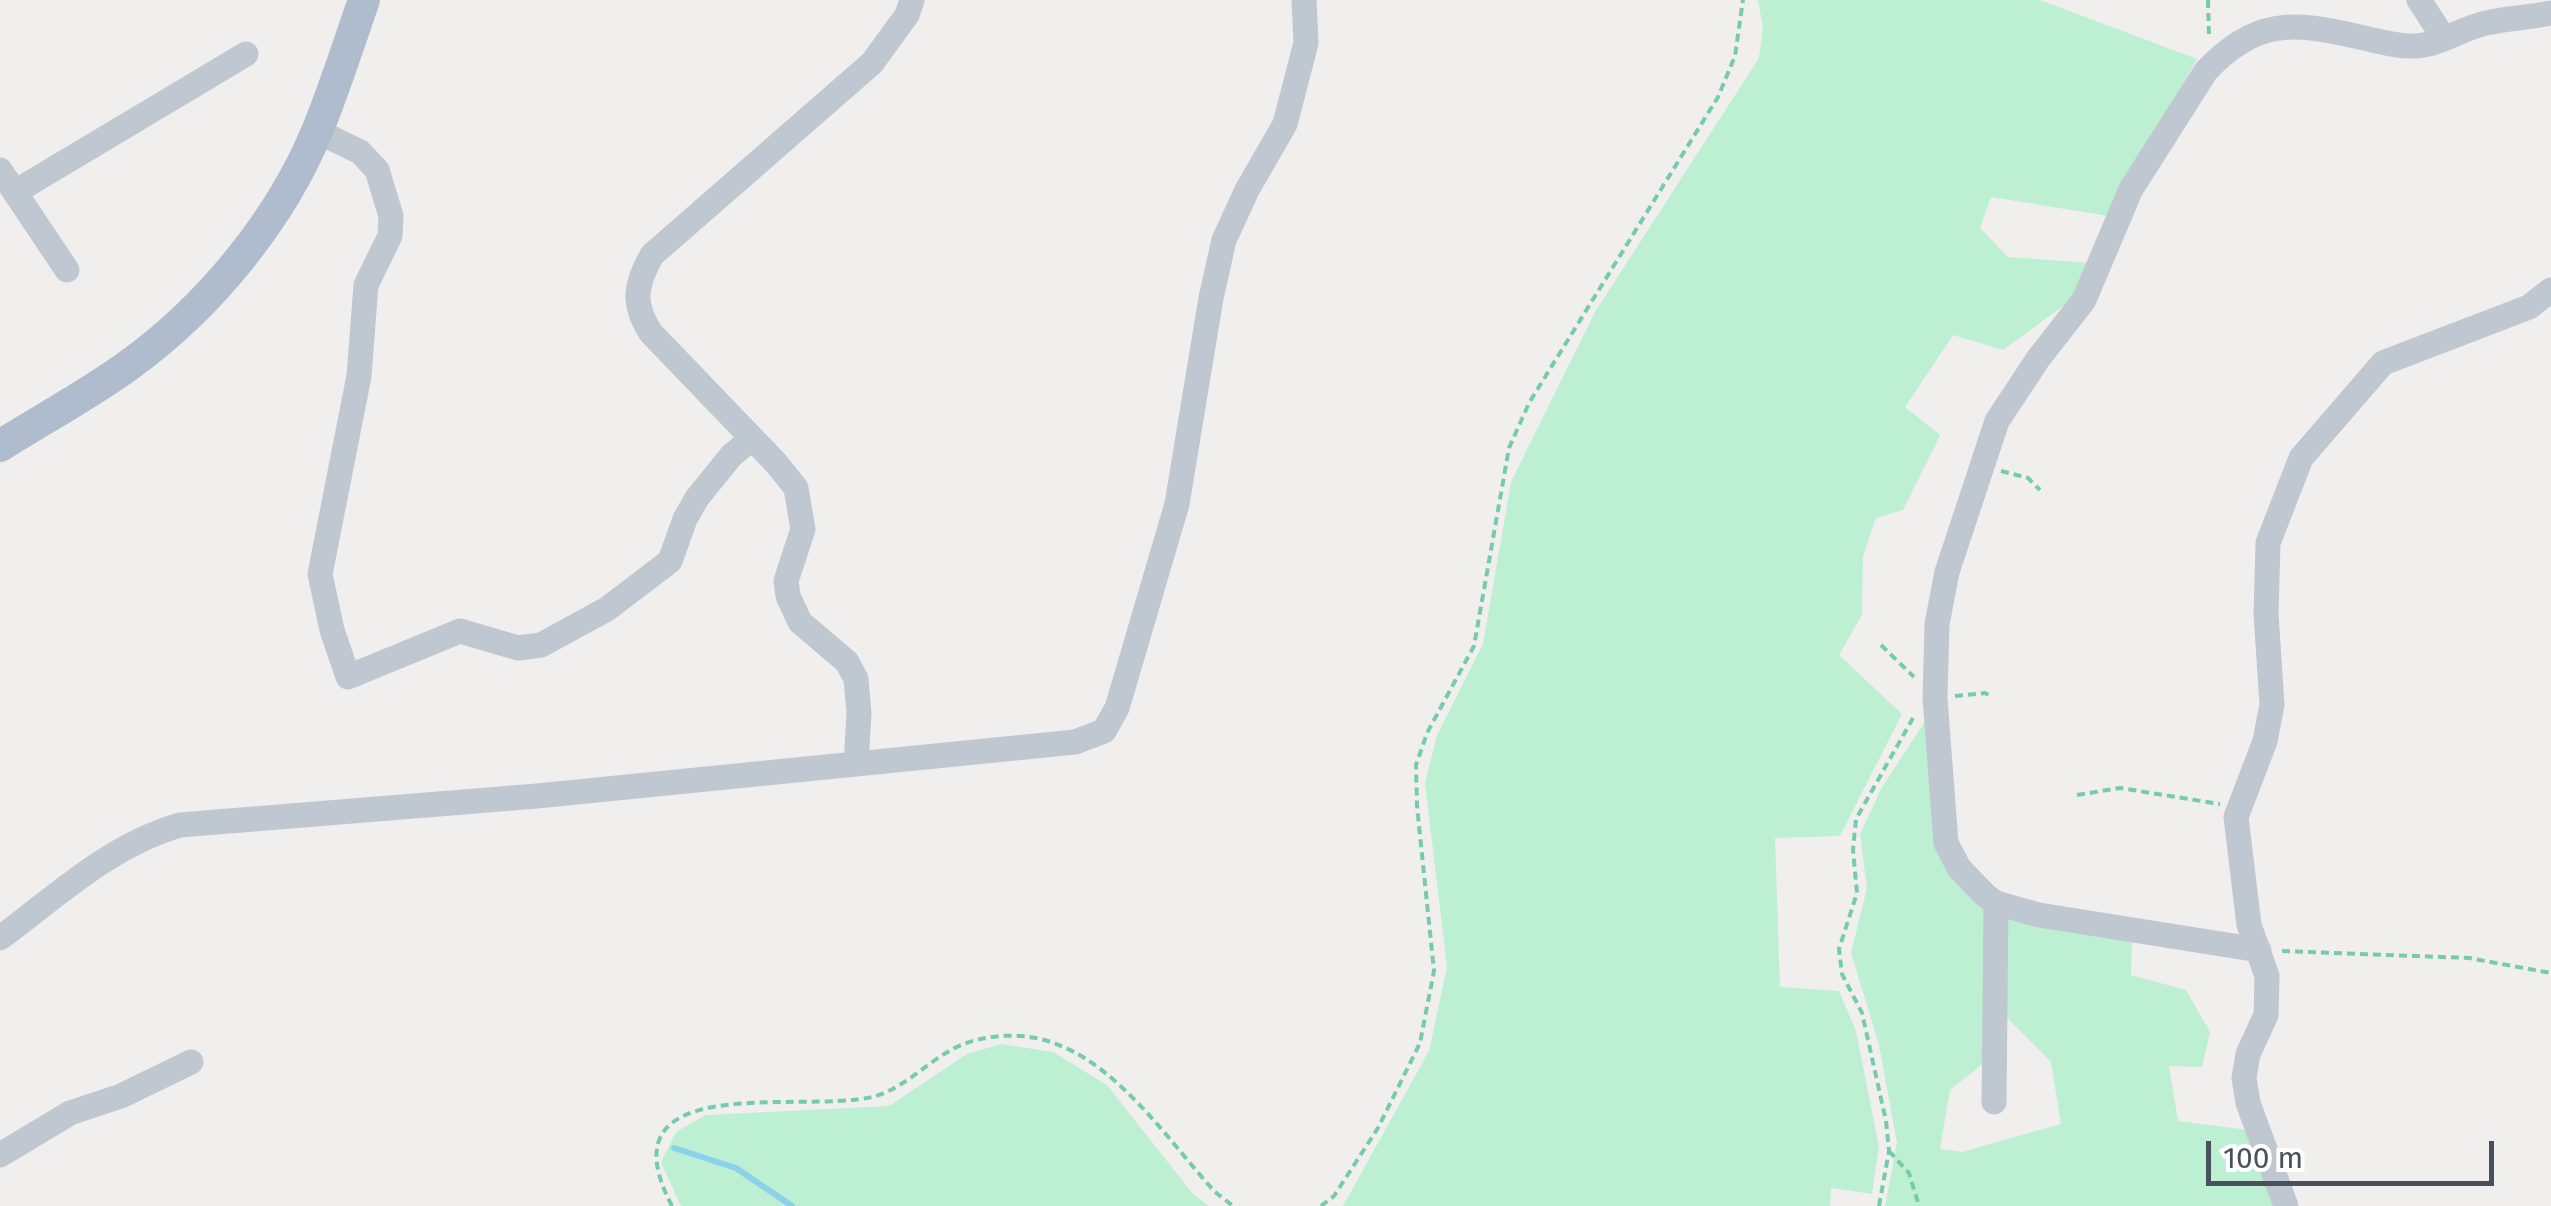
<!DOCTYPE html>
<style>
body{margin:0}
#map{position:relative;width:2551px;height:1206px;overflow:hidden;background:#f1eeee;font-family:"Fira Sans",sans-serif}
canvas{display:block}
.scale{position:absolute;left:2206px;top:1141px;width:288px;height:45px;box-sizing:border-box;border:5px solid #47505c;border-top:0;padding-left:12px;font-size:30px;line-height:35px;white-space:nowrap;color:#47505c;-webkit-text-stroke:8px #fff;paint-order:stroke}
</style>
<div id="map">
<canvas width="2551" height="1206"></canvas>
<div class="scale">100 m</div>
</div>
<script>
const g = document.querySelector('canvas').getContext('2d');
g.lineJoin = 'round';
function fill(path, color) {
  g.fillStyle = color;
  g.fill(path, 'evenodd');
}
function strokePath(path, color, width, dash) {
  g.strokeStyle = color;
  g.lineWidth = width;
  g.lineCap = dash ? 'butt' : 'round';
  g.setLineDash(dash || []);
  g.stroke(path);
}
const green = new Path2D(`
 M 1758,0 L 2040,0 L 2197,59 L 2108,216 L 1991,197 L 1980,228 L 2008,257 L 2090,263 L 2075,297 L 2003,350 L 1953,335 L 1905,407 L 1940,435 L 1903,510 L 1876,518 L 1863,556 L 1862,615 L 1839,655 L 1902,714 L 1840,836 L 1775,838 L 1780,987 L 1839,991 L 1856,1031 L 1879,1147 L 1872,1194 L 1831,1188 L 1830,1206 L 1343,1206 L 1429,1051 L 1447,967 L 1425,783 L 1437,735 L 1483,644 L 1511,482 L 1595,312 L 1759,58 L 1763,28 Z
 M 1929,715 L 1936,845 L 1986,911 L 1985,1062 L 1950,1090 L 1940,1149 L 1962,1152 L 2061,1124 L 2051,1062 L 2004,1015 L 2005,915 L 2132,941 L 2131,975 L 2186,990 L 2210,1032 L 2202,1067 L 2169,1066 L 2178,1121 L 2248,1130 L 2273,1206 L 1885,1206 L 1897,1143 L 1879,1045 L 1851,953 L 1867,888 L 1860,834 L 1881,789 Z
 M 1001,1044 L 1053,1052 L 1107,1085 L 1193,1194 L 1209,1206 L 681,1206 L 661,1163 L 676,1132 L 706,1115 L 889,1106 L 967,1054 Z`);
const stream = new Path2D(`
 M 674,1148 L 736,1168 L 792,1206`);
const path = new Path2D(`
 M 2208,0 L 2209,38
 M 2001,471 L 2028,478 L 2040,490
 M 1881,645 L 1914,677
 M 1955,696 L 1985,693 L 1993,697
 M 2077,795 L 2120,788 L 2220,804
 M 2282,951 L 2469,958 L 2551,973
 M 1889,1151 L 1909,1173 L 1919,1206
 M 672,1206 C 599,1068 802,1114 872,1097 C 903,1089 924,1065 951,1050 C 975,1036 1013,1032 1040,1039 C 1113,1056 1166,1138 1215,1192 L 1233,1206
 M 1321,1206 L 1334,1196 L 1378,1128 L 1420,1043 L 1434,971 L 1417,806 L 1416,765 L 1427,733 L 1474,646 L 1509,448 L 1529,403 L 1718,97 L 1735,56 L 1743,0
 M 1879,1206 L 1889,1151 L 1886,1121 L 1862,1013 L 1842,974 L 1839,949 L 1857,893 L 1853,850 L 1856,819 L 1913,718`);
const minor = new Path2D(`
 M 2419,0 L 2443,37
 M 317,131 L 360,152 L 377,170 L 391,216 L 390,236 L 366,285 L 359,376 L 320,574 L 332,630 L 348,677 L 460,631 L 518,648 L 541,645 L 607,609 L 670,561 L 685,519 L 697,498 L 731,456 L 751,439
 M 0,170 L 67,270
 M 15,192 L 246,54
 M 856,764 L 859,713 L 856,679 L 847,662 L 800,622 L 788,596 L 786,581 L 803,529 L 796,488 L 776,463 L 651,333 C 632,304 635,285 652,255 L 872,63 L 907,15 L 912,0
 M 0,938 C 57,896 110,845 180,825 L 537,796 L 1075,742 L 1104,731 L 1117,708 L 1177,504 L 1211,298 L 1224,240 L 1247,190 L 1285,124 L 1306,43 L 1304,0
 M 2259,950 L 2039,915 L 1996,903 L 1985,895 L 1959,868 L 1946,843 L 1935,698 L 1937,624 L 1947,572 L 1997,421 L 2038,359 L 2084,300 L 2131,189 L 2206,71 C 2254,20 2291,21 2355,36 C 2375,40 2395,47 2416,46 C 2437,45 2460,30 2482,24 C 2504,18 2528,18 2551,13
 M 1994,1102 L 1996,903
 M 0,1155 L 70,1113 L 121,1096 L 191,1062
 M 2286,1206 L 2248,1103 L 2244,1078 L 2248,1054 L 2266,1015 L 2267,976 L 2249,925 L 2236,817 L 2265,741 L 2272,705 L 2266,614 L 2268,543 L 2301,458 L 2383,363 L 2529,307 L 2551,290`);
const major = new Path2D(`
 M 0,446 C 42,419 88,395 129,365 C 209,307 280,221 318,129 C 335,87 349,43 364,0`);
fill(green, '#bdefd3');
strokePath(stream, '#8ad1eb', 6);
strokePath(path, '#75cca7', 4, [8, 5]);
strokePath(minor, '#bfc8d0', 25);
strokePath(major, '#aebccd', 32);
</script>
